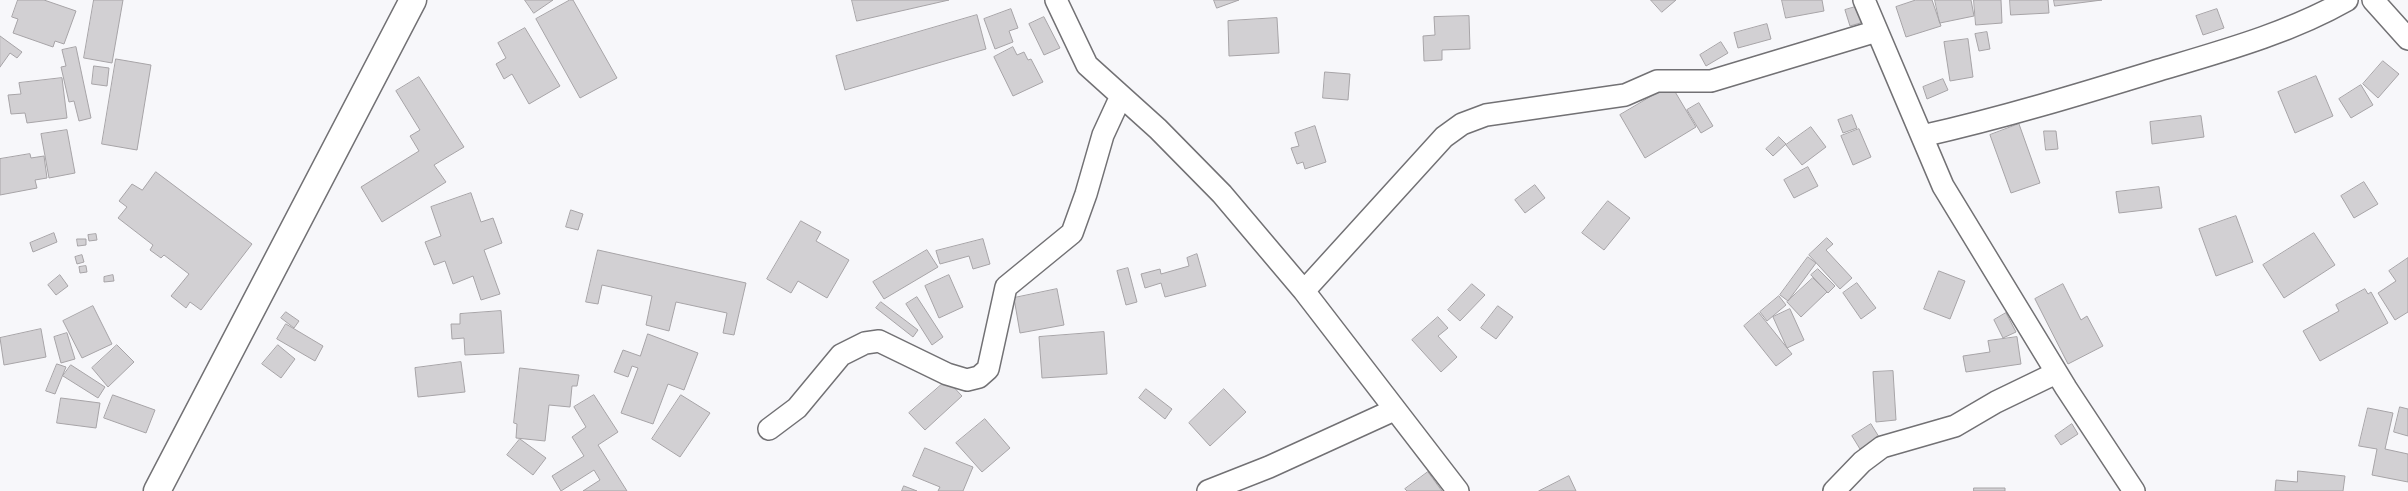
<!DOCTYPE html>
<style>
body{margin:0}
canvas{display:block;background:#f7f7fa}
</style>
<canvas width="2408" height="491"></canvas>
<script>
const g = document.querySelector('canvas').getContext('2d');
g.lineJoin = 'round';
function fill(path, color) {
  g.fillStyle = color;
  g.fill(path, 'evenodd');
}
function strokePath(path, color, width, dash) {
  g.strokeStyle = color;
  g.lineWidth = width;
  g.lineCap = dash ? 'butt' : 'round';
  g.setLineDash(dash || []);
  g.stroke(path);
}
const building = new Path2D(`
 M 18,0 L 44,0 L 76,11 L 64,44 L 55,41 L 53,47 L 13,33 L 18,19 L 12,17 Z
 M 94,0 L 123,0 L 112,63 L 84,58 Z
 M 525,0 L 553,0 L 534,13 Z
 M 570,0 L 573,0 L 617,78 L 580,98 L 536,19 Z
 M 852,0 L 949,0 L 857,21 Z
 M 1214,0 L 1239,0 L 1217,8 Z
 M 1651,0 L 1676,0 L 1662,12 Z
 M 1782,0 L 1822,0 L 1824,11 L 1786,18 Z
 M 1916,0 L 1932,0 L 1941,26 L 1906,37 L 1896,7 Z
 M 1935,0 L 1971,0 L 1974,16 L 1940,23 Z
 M 1974,0 L 2001,0 L 2002,23 L 1976,25 Z
 M 2010,0 L 2048,0 L 2049,13 L 2011,15 Z
 M 2054,0 L 2102,0 L 2055,6 Z
 M 1862,5 L 1867,21 L 1850,26 L 1845,10 Z
 M 1011,9 L 1018,28 L 1009,31 L 1013,42 L 995,49 L 984,19 Z
 M 2217,9 L 2224,28 L 2203,35 L 2196,16 Z
 M 977,15 L 986,49 L 845,90 L 836,56 Z
 M 1469,16 L 1470,49 L 1442,50 L 1442,60 L 1424,61 L 1423,36 L 1435,35 L 1434,17 Z
 M 1044,17 L 1060,48 L 1044,55 L 1029,24 Z
 M 1277,18 L 1279,53 L 1229,56 L 1228,21 Z
 M 1767,24 L 1771,39 L 1738,48 L 1734,33 Z
 M 525,28 L 560,86 L 529,104 L 512,74 L 504,79 L 496,64 L 506,58 L 498,43 Z
 M 1987,32 L 1990,49 L 1979,51 L 1975,34 Z
 M 0,36 L 22,52 L 17,58 L 10,53 L 0,67 Z
 M 1968,39 L 1973,77 L 1950,81 L 1944,42 Z
 M 1721,42 L 1728,53 L 1706,66 L 1700,55 Z
 M 76,47 L 91,118 L 79,121 L 74,101 L 69,102 L 61,67 L 66,66 L 62,50 Z
 M 1013,47 L 1017,55 L 1024,52 L 1028,60 L 1031,59 L 1043,82 L 1013,96 L 994,57 Z
 M 116,59 L 151,65 L 137,150 L 102,144 Z
 M 2383,61 L 2399,74 L 2378,98 L 2363,84 Z
 M 94,66 L 109,68 L 107,86 L 92,84 Z
 M 1325,72 L 1350,74 L 1348,100 L 1323,98 Z
 M 2316,76 L 2333,116 L 2295,133 L 2278,92 Z
 M 419,77 L 464,147 L 434,165 L 446,182 L 382,222 L 361,187 L 419,151 L 410,136 L 420,130 L 396,91 Z
 M 62,78 L 67,118 L 27,123 L 25,113 L 11,114 L 8,95 L 21,94 L 19,83 Z
 M 1943,79 L 1948,90 L 1927,99 L 1923,87 Z
 M 1671,85 L 1696,127 L 1645,158 L 1620,115 Z
 M 2361,85 L 2373,105 L 2351,118 L 2339,99 Z
 M 1699,103 L 1713,126 L 1701,133 L 1687,110 Z
 M 1852,115 L 1857,128 L 1843,133 L 1838,120 Z
 M 2201,116 L 2204,137 L 2152,144 L 2150,122 Z
 M 2019,124 L 2040,183 L 2011,193 L 1990,135 Z
 M 1315,126 L 1326,162 L 1305,169 L 1303,162 L 1297,164 L 1291,148 L 1299,146 L 1295,133 Z
 M 1811,127 L 1826,147 L 1802,165 L 1786,145 Z
 M 1859,129 L 1871,157 L 1853,165 L 1841,136 Z
 M 67,130 L 75,173 L 49,178 L 41,134 Z
 M 2044,131 L 2056,131 L 2058,149 L 2046,150 Z
 M 1779,137 L 1786,144 L 1773,156 L 1766,149 Z
 M 30,154 L 31,158 L 44,156 L 47,178 L 35,180 L 37,188 L 0,195 L 0,159 Z
 M 1808,167 L 1818,186 L 1794,198 L 1784,180 Z
 M 156,172 L 252,244 L 201,310 L 190,302 L 186,308 L 171,296 L 189,274 L 164,255 L 161,258 L 150,250 L 153,245 L 118,218 L 127,207 L 119,201 L 132,184 L 142,190 Z
 M 2364,182 L 2378,204 L 2354,218 L 2341,196 Z
 M 1535,185 L 1545,198 L 1525,213 L 1515,200 Z
 M 2159,187 L 2162,208 L 2119,213 L 2116,192 Z
 M 471,193 L 481,222 L 493,218 L 502,243 L 484,250 L 500,294 L 481,300 L 473,276 L 453,284 L 445,261 L 434,265 L 425,242 L 441,236 L 431,207 Z
 M 1608,201 L 1630,218 L 1604,250 L 1582,233 Z
 M 571,210 L 583,214 L 578,230 L 566,227 Z
 M 2236,216 L 2253,262 L 2216,276 L 2199,229 Z
 M 801,221 L 821,232 L 816,241 L 849,260 L 827,298 L 798,281 L 791,293 L 767,279 Z
 M 54,233 L 57,242 L 33,252 L 30,243 Z
 M 2314,233 L 2335,265 L 2284,298 L 2263,265 Z
 M 96,234 L 97,240 L 89,241 L 88,235 Z
 M 1827,238 L 1833,244 L 1826,250 L 1852,278 L 1840,289 L 1809,255 Z
 M 77,239 L 86,239 L 86,245 L 78,246 Z
 M 983,239 L 990,264 L 973,269 L 969,256 L 940,264 L 936,251 Z
 M 598,250 L 746,283 L 734,335 L 723,333 L 727,313 L 676,302 L 669,331 L 646,325 L 652,296 L 602,285 L 598,304 L 586,302 Z
 M 927,250 L 938,267 L 884,299 L 873,282 Z
 M 1197,254 L 1206,286 L 1165,297 L 1161,283 L 1145,288 L 1141,274 L 1160,269 L 1161,274 L 1189,266 L 1187,258 Z
 M 82,255 L 84,262 L 77,264 L 75,257 Z
 M 1808,257 L 1816,263 L 1788,301 L 1780,295 Z
 M 2408,258 L 2408,312 L 2395,320 L 2378,293 L 2396,281 L 2389,271 Z
 M 86,266 L 87,272 L 80,273 L 79,267 Z
 M 1128,268 L 1137,302 L 1126,305 L 1117,271 Z
 M 1818,269 L 1835,286 L 1828,293 L 1811,275 Z
 M 1939,271 L 1965,281 L 1950,319 L 1924,309 Z
 M 60,275 L 68,286 L 56,295 L 48,285 Z
 M 113,275 L 114,281 L 104,282 L 104,277 Z
 M 949,275 L 963,307 L 939,318 L 925,286 Z
 M 1813,278 L 1827,292 L 1801,317 L 1787,302 Z
 M 1857,283 L 1876,308 L 1861,319 L 1843,293 Z
 M 1472,284 L 1485,295 L 1460,321 L 1448,310 Z
 M 2063,284 L 2081,320 L 2087,316 L 2103,346 L 2068,364 L 2035,299 Z
 M 1057,289 L 1064,325 L 1020,333 L 1014,298 Z
 M 2365,289 L 2368,294 L 2371,292 L 2388,323 L 2320,361 L 2303,331 L 2339,311 L 2336,305 Z
 M 1779,296 L 1786,305 L 1767,321 L 1760,312 Z
 M 917,297 L 943,337 L 932,345 L 906,304 Z
 M 881,302 L 918,330 L 913,337 L 876,308 Z
 M 93,306 L 112,344 L 82,358 L 63,321 Z
 M 1498,306 L 1513,317 L 1496,339 L 1481,328 Z
 M 1790,309 L 1804,340 L 1787,348 L 1773,317 Z
 M 501,311 L 504,353 L 465,355 L 464,338 L 452,339 L 451,324 L 460,324 L 460,314 Z
 M 286,312 L 299,321 L 294,328 L 281,318 Z
 M 1759,313 L 1792,354 L 1776,366 L 1744,326 Z
 M 2006,313 L 2016,332 L 2003,338 L 1994,320 Z
 M 1438,317 L 1448,328 L 1438,336 L 1457,357 L 1441,372 L 1412,340 Z
 M 286,324 L 323,346 L 315,361 L 277,339 Z
 M 41,329 L 46,357 L 4,365 L 0,338 Z
 M 1104,332 L 1107,374 L 1042,378 L 1039,337 Z
 M 67,333 L 75,359 L 61,363 L 54,337 Z
 M 648,334 L 698,353 L 684,390 L 668,384 L 653,424 L 621,413 L 638,368 L 632,366 L 628,377 L 614,372 L 623,350 L 640,356 Z
 M 2017,337 L 2021,364 L 1966,372 L 1963,356 L 1990,352 L 1988,341 Z
 M 117,345 L 134,362 L 108,387 L 92,368 Z
 M 278,345 L 295,359 L 281,378 L 262,364 Z
 M 461,362 L 465,392 L 418,397 L 415,368 Z
 M 57,364 L 66,367 L 55,394 L 46,391 Z
 M 71,365 L 105,387 L 98,398 L 63,376 Z
 M 520,368 L 579,375 L 577,386 L 572,386 L 570,407 L 549,405 L 545,441 L 516,438 L 517,424 L 514,423 Z
 M 1893,371 L 1896,420 L 1876,422 L 1873,372 Z
 M 947,380 L 962,396 L 925,430 L 909,413 Z
 M 1146,389 L 1172,409 L 1165,419 L 1139,398 Z
 M 1224,389 L 1246,412 L 1210,446 L 1189,423 Z
 M 113,395 L 155,410 L 146,433 L 104,418 Z
 M 594,395 L 618,432 L 598,445 L 627,491 L 583,491 L 600,480 L 594,470 L 561,491 L 552,476 L 584,456 L 572,437 L 586,427 L 574,407 Z
 M 681,395 L 710,413 L 680,457 L 652,439 Z
 M 61,398 L 100,403 L 96,428 L 57,423 Z
 M 2400,407 L 2408,409 L 2408,436 L 2394,432 Z
 M 2368,408 L 2393,413 L 2385,449 L 2408,454 L 2408,482 L 2372,475 L 2377,449 L 2359,446 Z
 M 985,419 L 1010,448 L 982,472 L 956,443 Z
 M 1871,424 L 1879,437 L 1860,449 L 1852,436 Z
 M 2072,424 L 2078,434 L 2061,445 L 2055,436 Z
 M 520,439 L 546,458 L 533,475 L 507,455 Z
 M 925,448 L 973,467 L 963,491 L 938,491 L 940,487 L 913,476 Z
 M 2298,471 L 2345,476 L 2343,491 L 2275,491 L 2276,480 L 2297,482 Z
 M 1428,472 L 1442,491 L 1407,491 L 1405,489 Z
 M 1569,476 L 1576,491 L 1539,491 Z
 M 904,486 L 917,491 L 902,491 Z
 M 1974,488 L 2005,488 L 2005,491 L 1974,491 Z`);
const minor = new Path2D(`
 M 1056,0 L 1087,65 L 1158,129 L 1222,194 L 1304,291 L 1458,491
 M 1864,0 L 1943,186 L 2066,388 L 2134,491
 M 2373,0 L 2408,39
 M 1922,136 C 2002,118 2081,94 2159,70 C 2223,51 2289,33 2347,0
 M 1304,291 L 1444,137 L 1462,124 L 1486,115 L 1625,95 L 1657,81 L 1711,81 L 1877,31
 M 769,429 L 797,408 L 841,355 L 865,343 L 879,341 L 947,374 L 967,380 L 979,377 L 988,369 L 1006,287 L 1072,233 L 1086,194 L 1103,135 L 1121,96
 M 1208,491 L 1269,467 L 1394,410
 M 1834,491 L 1862,462 L 1882,447 L 1955,426 L 1996,402 L 2056,373`);
const tertiary = new Path2D(`
 M 157,491 L 413,0`);
fill(building, '#d2d0d3');
strokePath(building, '#a7a4a7', 1);
strokePath(minor, '#727174', 24);
strokePath(tertiary, '#727174', 29);
strokePath(minor, '#fff', 21);
strokePath(tertiary, '#fff', 26);
</script>
